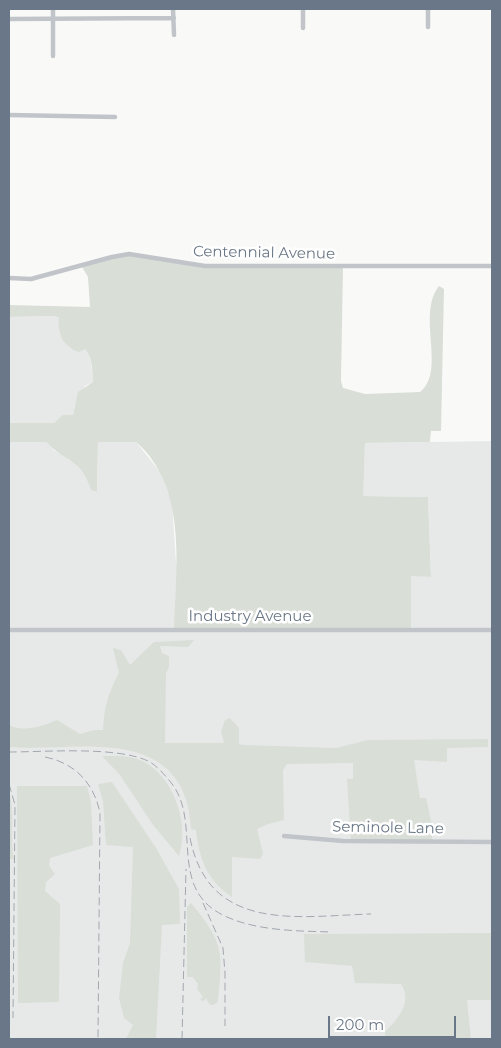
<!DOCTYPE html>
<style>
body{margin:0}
#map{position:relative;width:501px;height:1048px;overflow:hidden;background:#f9faf8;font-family:Montserrat,sans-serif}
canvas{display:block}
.frame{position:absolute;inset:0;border:10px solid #6a7788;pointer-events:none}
.scale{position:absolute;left:328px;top:1016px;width:128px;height:22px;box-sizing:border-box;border:2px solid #6a7788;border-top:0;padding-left:6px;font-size:15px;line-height:18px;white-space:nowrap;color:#6a7788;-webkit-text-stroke:4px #fff;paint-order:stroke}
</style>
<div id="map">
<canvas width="501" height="1048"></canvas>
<div class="frame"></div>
<div class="scale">200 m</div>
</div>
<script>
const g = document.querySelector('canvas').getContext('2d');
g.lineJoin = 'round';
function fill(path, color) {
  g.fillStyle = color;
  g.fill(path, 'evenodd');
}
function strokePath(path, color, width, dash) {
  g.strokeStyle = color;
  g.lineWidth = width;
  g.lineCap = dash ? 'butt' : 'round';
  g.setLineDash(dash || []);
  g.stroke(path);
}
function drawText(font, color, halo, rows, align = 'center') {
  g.font = font + ' Montserrat,sans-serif';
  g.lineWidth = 5;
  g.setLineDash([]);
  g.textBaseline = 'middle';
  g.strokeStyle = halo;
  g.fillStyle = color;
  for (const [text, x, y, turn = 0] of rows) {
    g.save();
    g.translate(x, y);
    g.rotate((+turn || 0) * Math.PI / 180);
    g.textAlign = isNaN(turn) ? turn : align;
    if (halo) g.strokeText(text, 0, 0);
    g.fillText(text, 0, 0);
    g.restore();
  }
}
const built = new Path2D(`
 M 55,316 L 59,318 L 59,332 L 65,343 L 71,349 L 85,349 L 88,352 L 91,362 L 93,382 L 85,386 L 75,405 L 73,415 L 54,423 L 9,423 L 9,317 Z
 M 492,441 L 492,1039 L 9,1039 L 9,442 L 46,442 L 55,451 L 80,466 L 87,475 L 91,490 L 97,492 L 98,442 L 136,442 L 161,473 L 172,503 L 176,563 L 411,629 L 411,575 L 431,577 L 428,497 L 362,496 L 365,443 Z`);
const green = new Path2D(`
 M 129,254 L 193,265 L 343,267 L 341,381 L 343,388 L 365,394 L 420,392 C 447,371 416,315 439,286 L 444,289 L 441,431 L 431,431 L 430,442 L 365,443 L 363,496 L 428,497 L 431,577 L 411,576 L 411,630 L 174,630 C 176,568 188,487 136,442 L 98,442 L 97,492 L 91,490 C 81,457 67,464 46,442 L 9,442 L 9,423 L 54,423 L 63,415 L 73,415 L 78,392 L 93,382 C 92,371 93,358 85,349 L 79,352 C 63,347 57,334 59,318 L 55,316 L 9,317 L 9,305 L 90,307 L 88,277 L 81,265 Z
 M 194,640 L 188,647 L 160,646 L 162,653 L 169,656 L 169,667 L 166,673 L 165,743 L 224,743 L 221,731 L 225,720 L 230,718 L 239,728 L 239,744 L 243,745 L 336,748 L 368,740 L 488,739 L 488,747 L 447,748 L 447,762 L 414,760 L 420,798 L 426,798 L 432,826 L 432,841 L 351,841 L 347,779 L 353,779 L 353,763 L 287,764 L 283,770 L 284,820 L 268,824 L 257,829 L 263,854 L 260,859 L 232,857 L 232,897 C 207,880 199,859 196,830 L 191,829 C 190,819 189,808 186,799 C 162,726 65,752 9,747 L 9,725 C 22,733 44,726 57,720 L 80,734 L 94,730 L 103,730 C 104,708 108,693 119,673 L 113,648 L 121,650 L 130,665 L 154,642 Z
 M 102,756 C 115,756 128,755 140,760 C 173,774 190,823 179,856 L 153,825 L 120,775 Z
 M 112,782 L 156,848 L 179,889 L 180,924 L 162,925 L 156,1039 L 126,1039 L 133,1025 L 124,1018 L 119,998 L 123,963 L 130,943 L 133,847 L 106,845 L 103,801 L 98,784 Z
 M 17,786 L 87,786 L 91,802 L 93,845 L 50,858 L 49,866 L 55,874 L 46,882 L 45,891 L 60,904 L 59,1002 L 18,1003 Z
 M 9,792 C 16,814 9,837 14,859 L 9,859 Z
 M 191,903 C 224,943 223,951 218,1002 L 213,1005 L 210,1005 L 206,998 L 204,1001 L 200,1000 L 203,997 L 197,989 L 198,984 L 193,977 L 187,977 L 187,907 Z
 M 492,933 L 492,1000 L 467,1000 L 471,1039 L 385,1039 L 385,1032 C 398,1019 413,1002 401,984 L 355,983 L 352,966 L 305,962 L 304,934 Z`);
const minor = new Path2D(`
 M 53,9 L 53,56
 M 173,9 L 174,35
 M 303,9 L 303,28
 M 428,9 L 428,27
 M 9,19 L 174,18
 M 9,115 L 115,117
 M 9,278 L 31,279 L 112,257 L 129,254 L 205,266 L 492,266
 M 9,630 L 492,630
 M 284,836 L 343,841 L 492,842`);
const rail = new Path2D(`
 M 9,752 C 46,752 116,746 148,761 C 156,765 162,772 168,779 C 206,820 163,889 227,917 C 258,931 299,931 332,932
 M 45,757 C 75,763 94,783 100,813 L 98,1039
 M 9,784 L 15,805 L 13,1018
 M 190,838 C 209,934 299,916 371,914
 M 203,903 L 223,948 L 225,973 L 225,1026
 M 182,1039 L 186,869`);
const streetNames = [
 ["Centennial Avenue",264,253,1],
 ["Industry Avenue",250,617],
 ["Seminole Lane",388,828,1]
];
fill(built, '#e7e9e9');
fill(green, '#d9ded7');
strokePath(minor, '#c1c5ca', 4.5);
strokePath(rail, '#a3a8af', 1, [8, 4]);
drawText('15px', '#6a7788', '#fff', streetNames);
</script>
